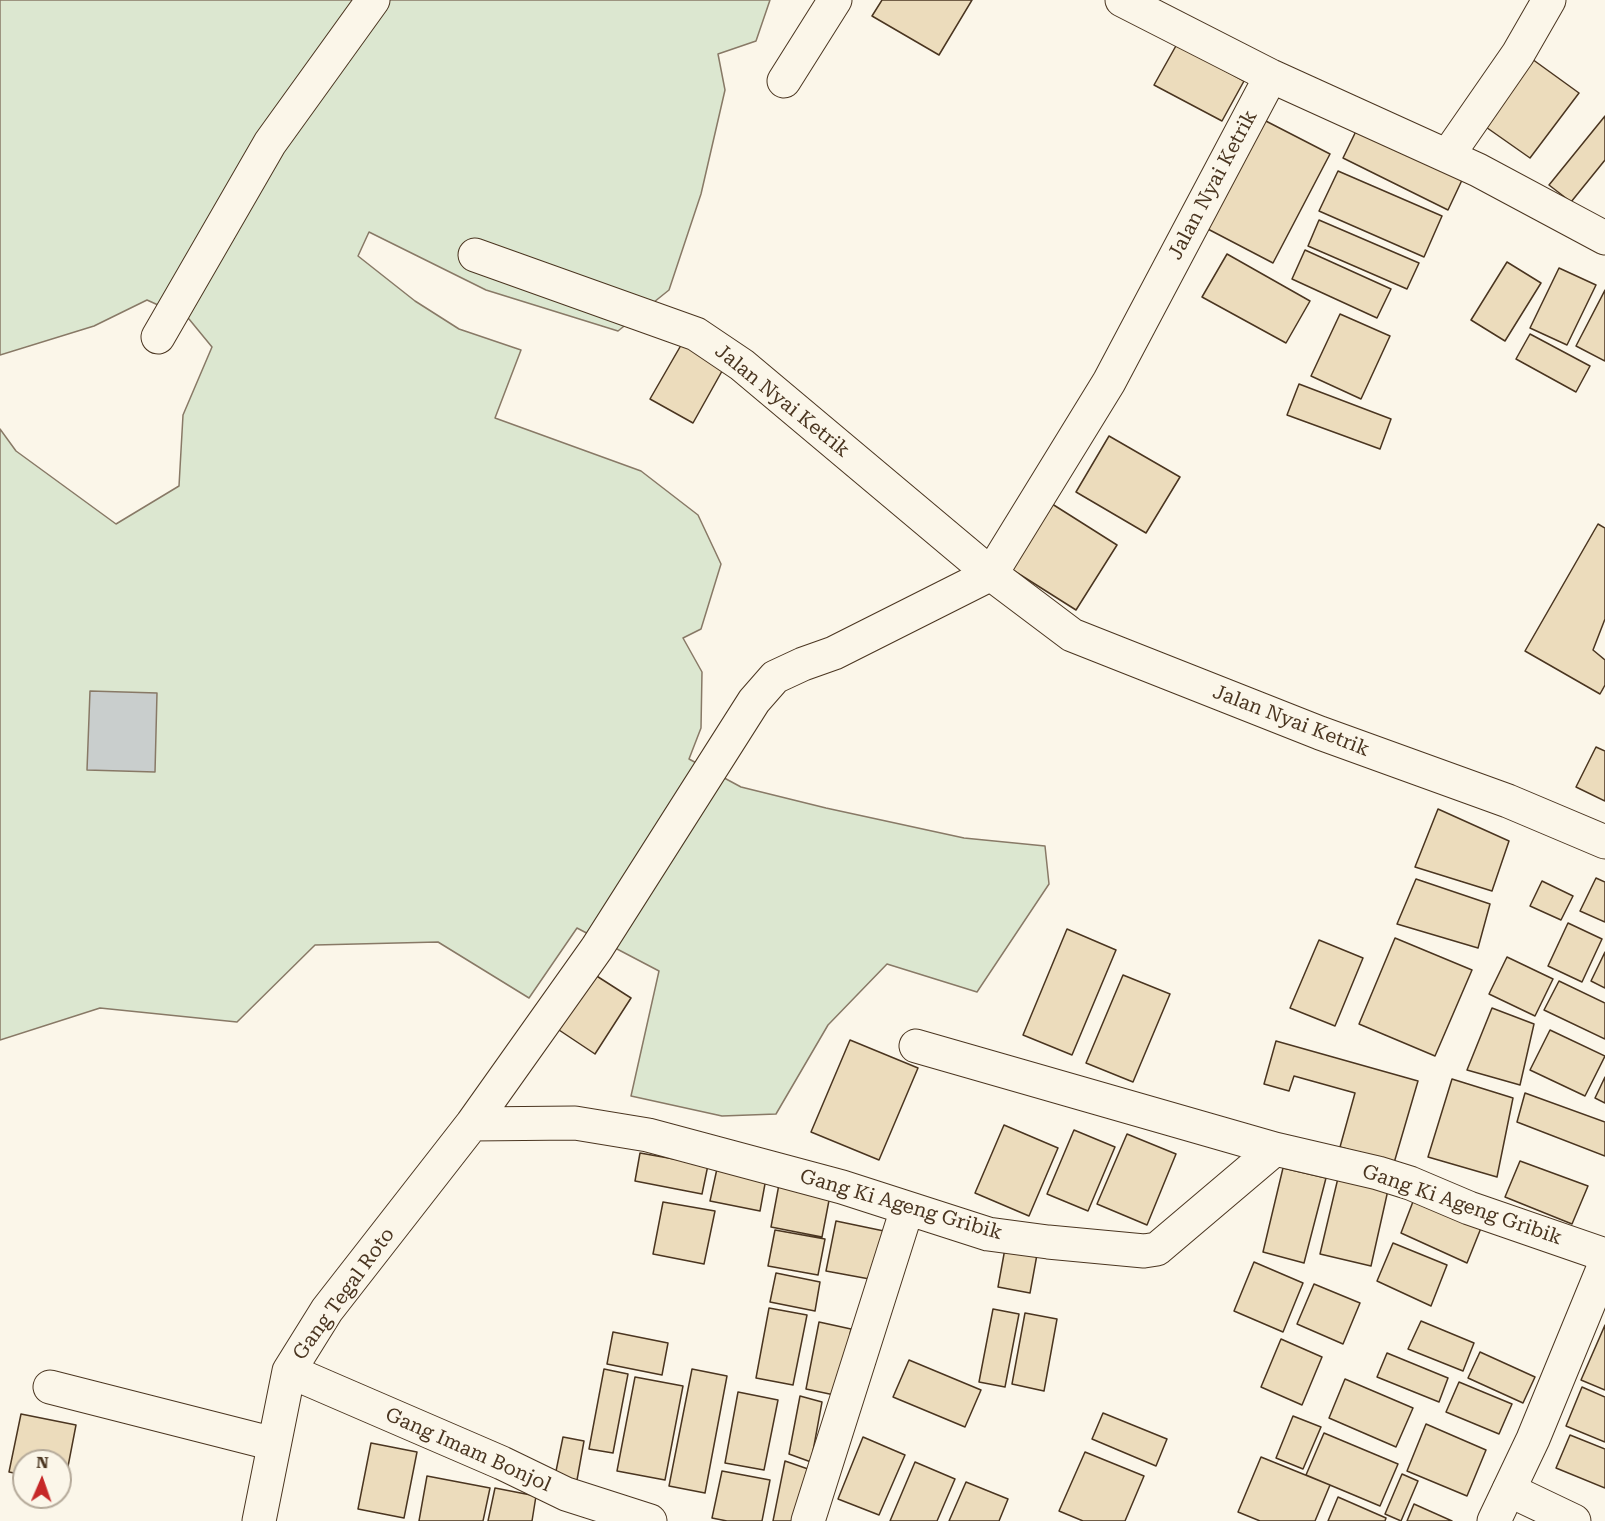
<!DOCTYPE html>
<style>
body{margin:0}
#map{position:relative;width:1605px;height:1521px;overflow:hidden;background:#fbf6e9;font-family:"Roboto Serif",serif}
canvas{display:block}
.north{position:absolute;left:12px;top:1449px;width:60px;height:60px;box-sizing:border-box;background:#fbf6e9;border:2px solid #b4a999;border-radius:50%;rotate:2deg;font-size:16px;font-weight:700;line-height:24px;text-align:center;color:#4a3520}
.north::after{content:'';display:block;margin:auto;width:21px;height:27px;background:#c62828;clip-path:polygon(50% 0,100% 100%,50% 72%,0 100%)}
</style>
<div id="map">
<canvas width="1605" height="1521"></canvas>
<div class="north">N</div>
</div>
<script>
const g = document.querySelector('canvas').getContext('2d');
g.lineJoin = 'round';
function fill(path, color) {
  g.fillStyle = color;
  g.fill(path, 'evenodd');
}
function strokePath(path, color, width, dash) {
  g.strokeStyle = color;
  g.lineWidth = width;
  g.lineCap = dash ? 'butt' : 'round';
  g.setLineDash(dash || []);
  g.stroke(path);
}
function drawText(font, color, halo, rows, align = 'center') {
  g.font = font + ' "Roboto Serif",serif';
  g.lineWidth = 4.5;
  g.setLineDash([]);
  g.textBaseline = 'middle';
  g.strokeStyle = halo;
  g.fillStyle = color;
  for (const [text, x, y, turn = 0] of rows) {
    g.save();
    g.translate(x, y);
    g.rotate((+turn || 0) * Math.PI / 180);
    g.textAlign = isNaN(turn) ? turn : align;
    if (halo) g.strokeText(text, 0, 0);
    g.fillText(text, 0, 0);
    g.restore();
  }
}
const green = new Path2D(`
 M 0,0 L 770,0 L 756,41 L 718,54 L 725,90 L 701,194 L 669,290 L 618,331 L 486,290 L 369,232 L 358,256 L 415,301 L 459,329 L 521,350 L 495,418 L 641,471 L 698,515 L 721,564 L 701,629 L 683,638 L 702,672 L 701,728 L 689,759 L 741,787 L 826,808 L 964,838 L 1045,846 L 1049,884 L 977,992 L 887,964 L 828,1025 L 776,1114 L 722,1116 L 631,1096 L 659,971 L 577,928 L 529,998 L 438,942 L 315,945 L 237,1022 L 100,1008 L 0,1040 L 0,429 L 16,451 L 116,524 L 179,486 L 183,415 L 212,347 L 189,319 L 147,300 L 94,326 L 0,355 Z`);
const water = new Path2D(`
 M 90,691 L 157,693 L 155,772 L 87,770 Z`);
const building = new Path2D(`
 M 882,0 L 972,0 L 939,55 L 872,16 Z
 M 1177,44 L 1244,81 L 1222,121 L 1154,85 Z
 M 1532,59 L 1579,93 L 1530,158 L 1483,125 Z
 M 1605,116 L 1605,160 L 1571,202 L 1549,185 Z
 M 1260,118 L 1330,154 L 1273,263 L 1204,227 Z
 M 1358,127 L 1463,178 L 1448,210 L 1343,158 Z
 M 1338,171 L 1442,216 L 1424,257 L 1319,211 Z
 M 1319,220 L 1419,263 L 1407,289 L 1308,246 Z
 M 1305,250 L 1391,289 L 1377,318 L 1292,279 Z
 M 1227,254 L 1310,301 L 1286,343 L 1202,297 Z
 M 1507,262 L 1541,283 L 1505,341 L 1471,320 Z
 M 1559,268 L 1596,285 L 1567,345 L 1530,328 Z
 M 1605,290 L 1605,361 L 1576,346 Z
 M 1340,314 L 1390,336 L 1361,399 L 1311,376 Z
 M 1530,334 L 1590,366 L 1576,392 L 1516,359 Z
 M 684,340 L 726,364 L 693,423 L 650,399 Z
 M 1299,384 L 1391,419 L 1380,449 L 1287,415 Z
 M 1109,436 L 1180,477 L 1146,533 L 1076,492 Z
 M 1049,502 L 1117,545 L 1076,610 L 1008,567 Z
 M 1598,524 L 1605,528 L 1605,619 L 1593,650 L 1605,660 L 1605,685 L 1600,694 L 1525,651 Z
 M 1596,747 L 1605,751 L 1605,801 L 1576,787 Z
 M 1438,809 L 1509,841 L 1492,891 L 1415,867 Z
 M 1596,878 L 1605,882 L 1605,922 L 1580,911 Z
 M 1416,879 L 1490,904 L 1478,948 L 1397,924 Z
 M 1542,881 L 1573,896 L 1561,920 L 1530,906 Z
 M 1568,923 L 1602,939 L 1582,982 L 1548,966 Z
 M 1067,929 L 1116,950 L 1072,1055 L 1023,1035 Z
 M 1395,938 L 1472,970 L 1435,1056 L 1359,1024 Z
 M 1319,940 L 1363,958 L 1335,1026 L 1290,1008 Z
 M 1605,952 L 1605,988 L 1591,981 Z
 M 1507,957 L 1553,979 L 1535,1016 L 1489,994 Z
 M 592,973 L 631,998 L 595,1054 L 556,1028 Z
 M 1123,975 L 1170,994 L 1133,1082 L 1086,1063 Z
 M 1559,981 L 1605,1003 L 1605,1039 L 1544,1010 Z
 M 1492,1008 L 1534,1024 L 1520,1085 L 1467,1070 Z
 M 1550,1030 L 1605,1056 L 1585,1096 L 1530,1070 Z
 M 850,1040 L 918,1068 L 879,1160 L 811,1132 Z
 M 1276,1041 L 1418,1081 L 1394,1163 L 1340,1147 L 1355,1093 L 1294,1076 L 1289,1091 L 1264,1084 Z
 M 1605,1077 L 1605,1103 L 1595,1098 Z
 M 1452,1079 L 1513,1098 L 1497,1177 L 1428,1157 Z
 M 1525,1093 L 1605,1122 L 1605,1156 L 1517,1122 Z
 M 1004,1125 L 1058,1148 L 1029,1216 L 975,1193 Z
 M 1074,1130 L 1115,1147 L 1088,1211 L 1047,1194 Z
 M 1127,1134 L 1176,1154 L 1147,1225 L 1097,1204 Z
 M 640,1153 L 708,1165 L 702,1194 L 635,1181 Z
 M 1520,1161 L 1588,1186 L 1572,1224 L 1505,1197 Z
 M 718,1164 L 767,1173 L 760,1211 L 710,1201 Z
 M 1283,1168 L 1326,1178 L 1304,1263 L 1263,1252 Z
 M 1338,1178 L 1388,1190 L 1371,1266 L 1320,1254 Z
 M 780,1179 L 831,1190 L 822,1237 L 771,1227 Z
 M 1414,1199 L 1481,1228 L 1467,1263 L 1401,1233 Z
 M 663,1202 L 715,1211 L 704,1264 L 653,1254 Z
 M 836,1221 L 884,1231 L 875,1280 L 826,1271 Z
 M 775,1230 L 825,1239 L 818,1275 L 768,1266 Z
 M 1006,1243 L 1038,1249 L 1030,1293 L 998,1287 Z
 M 1393,1243 L 1447,1265 L 1431,1306 L 1377,1281 Z
 M 1254,1262 L 1303,1283 L 1283,1332 L 1234,1311 Z
 M 776,1273 L 820,1282 L 815,1311 L 770,1302 Z
 M 1314,1284 L 1360,1303 L 1343,1344 L 1297,1324 Z
 M 769,1308 L 807,1315 L 793,1385 L 756,1378 Z
 M 993,1309 L 1019,1314 L 1005,1387 L 979,1382 Z
 M 1025,1313 L 1057,1319 L 1044,1391 L 1012,1384 Z
 M 1421,1321 L 1474,1343 L 1463,1371 L 1408,1349 Z
 M 819,1322 L 851,1329 L 839,1396 L 806,1389 Z
 M 1605,1325 L 1605,1390 L 1581,1380 Z
 M 613,1332 L 668,1343 L 662,1375 L 607,1364 Z
 M 1281,1339 L 1322,1357 L 1302,1405 L 1261,1387 Z
 M 1480,1352 L 1535,1377 L 1523,1403 L 1468,1378 Z
 M 1387,1353 L 1448,1378 L 1439,1402 L 1377,1377 Z
 M 909,1360 L 981,1390 L 965,1427 L 893,1397 Z
 M 604,1369 L 628,1374 L 613,1453 L 589,1449 Z
 M 692,1369 L 727,1376 L 705,1493 L 669,1486 Z
 M 635,1377 L 683,1386 L 665,1480 L 617,1471 Z
 M 1345,1379 L 1413,1408 L 1396,1447 L 1329,1418 Z
 M 1459,1382 L 1512,1404 L 1499,1434 L 1446,1412 Z
 M 1582,1387 L 1605,1397 L 1605,1442 L 1566,1426 Z
 M 738,1392 L 778,1400 L 764,1470 L 725,1463 Z
 M 800,1396 L 822,1402 L 811,1462 L 789,1454 Z
 M 1103,1413 L 1167,1439 L 1156,1466 L 1092,1439 Z
 M 21,1414 L 76,1425 L 65,1482 L 60,1482 L 60,1461 L 24,1461 L 24,1475 L 9,1472 Z
 M 1293,1416 L 1321,1427 L 1303,1469 L 1276,1458 Z
 M 1426,1424 L 1486,1450 L 1467,1496 L 1407,1471 Z
 M 1324,1433 L 1398,1464 L 1380,1506 L 1306,1475 Z
 M 1570,1435 L 1605,1449 L 1605,1488 L 1556,1468 Z
 M 563,1437 L 584,1441 L 577,1480 L 555,1476 Z
 M 863,1437 L 905,1455 L 879,1515 L 838,1499 Z
 M 371,1443 L 417,1452 L 404,1518 L 358,1509 Z
 M 1085,1452 L 1144,1476 L 1125,1521 L 1083,1521 L 1059,1511 Z
 M 1261,1457 L 1330,1485 L 1315,1521 L 1260,1521 L 1238,1512 Z
 M 785,1461 L 808,1469 L 798,1521 L 773,1521 Z
 M 915,1462 L 955,1479 L 937,1521 L 890,1521 Z
 M 722,1471 L 770,1480 L 762,1521 L 727,1521 L 712,1518 Z
 M 1402,1474 L 1418,1481 L 1401,1521 L 1385,1514 Z
 M 427,1476 L 490,1488 L 483,1521 L 419,1521 Z
 M 966,1482 L 1008,1499 L 999,1521 L 949,1521 Z
 M 495,1488 L 536,1496 L 532,1521 L 488,1521 Z
 M 1338,1497 L 1386,1518 L 1385,1521 L 1328,1521 Z
 M 1414,1504 L 1452,1521 L 1407,1521 Z`);
const street = new Path2D(`
 M 1122,0 L 1271,76 L 1478,170 L 1605,238
 M 784,81 L 835,0
 M 1448,155 L 1518,54 L 1549,0
 M 475,255 L 696,334 L 742,365 L 991,574 L 1072,635 L 1320,733 L 1508,801 L 1605,842
 M 158,337 L 270,143 L 373,0
 M 916,1046 L 1275,1149
 M 472,1124 L 575,1123 L 648,1135 L 842,1187 L 988,1234 L 1048,1242 L 1144,1251 L 1157,1249 L 1275,1149 L 1378,1173 L 1410,1183 L 1469,1208 L 1605,1255
 M 289,1371 L 502,1463 L 566,1494 L 650,1521
 M 50,1387 L 274,1444
 M 1509,1490 L 1574,1521
 M 259,1521 L 289,1371 L 327,1310 L 472,1124 L 597,948 L 754,701 L 775,677 L 803,664 L 834,653 L 991,574 L 1109,382 L 1271,76
 M 808,1521 L 907,1209`);
const secondary = new Path2D(`
 M 1494,1521 L 1533,1439 L 1605,1264`);
const streetNames = [
 ["Jalan Nyai Ketrik",1213,185,-62],
 ["Jalan Nyai Ketrik",782,401,39],
 ["Jalan Nyai Ketrik",1291,721,21],
 ["Gang Ki Ageng Gribik",901,1205,16],
 ["Gang Ki Ageng Gribik",1462,1205,19],
 ["Gang Tegal Roto",344,1294,-54],
 ["Gang Imam Bonjol",468,1450,24]
];
fill(green, '#dce7d0');
strokePath(green, '#887966', 1.5);
fill(water, '#c9cecd');
strokePath(water, '#887966', 1.5);
fill(building, '#ecdcbc');
strokePath(building, '#4a3520', 1.5);
strokePath(street, '#4a3520', 35);
strokePath(secondary, '#4a3520', 35);
strokePath(street, '#fbf6e9', 33);
strokePath(secondary, '#fbf6e9', 33);
drawText('20px', '#4a3520', '#fbf6e9', streetNames);
</script>
